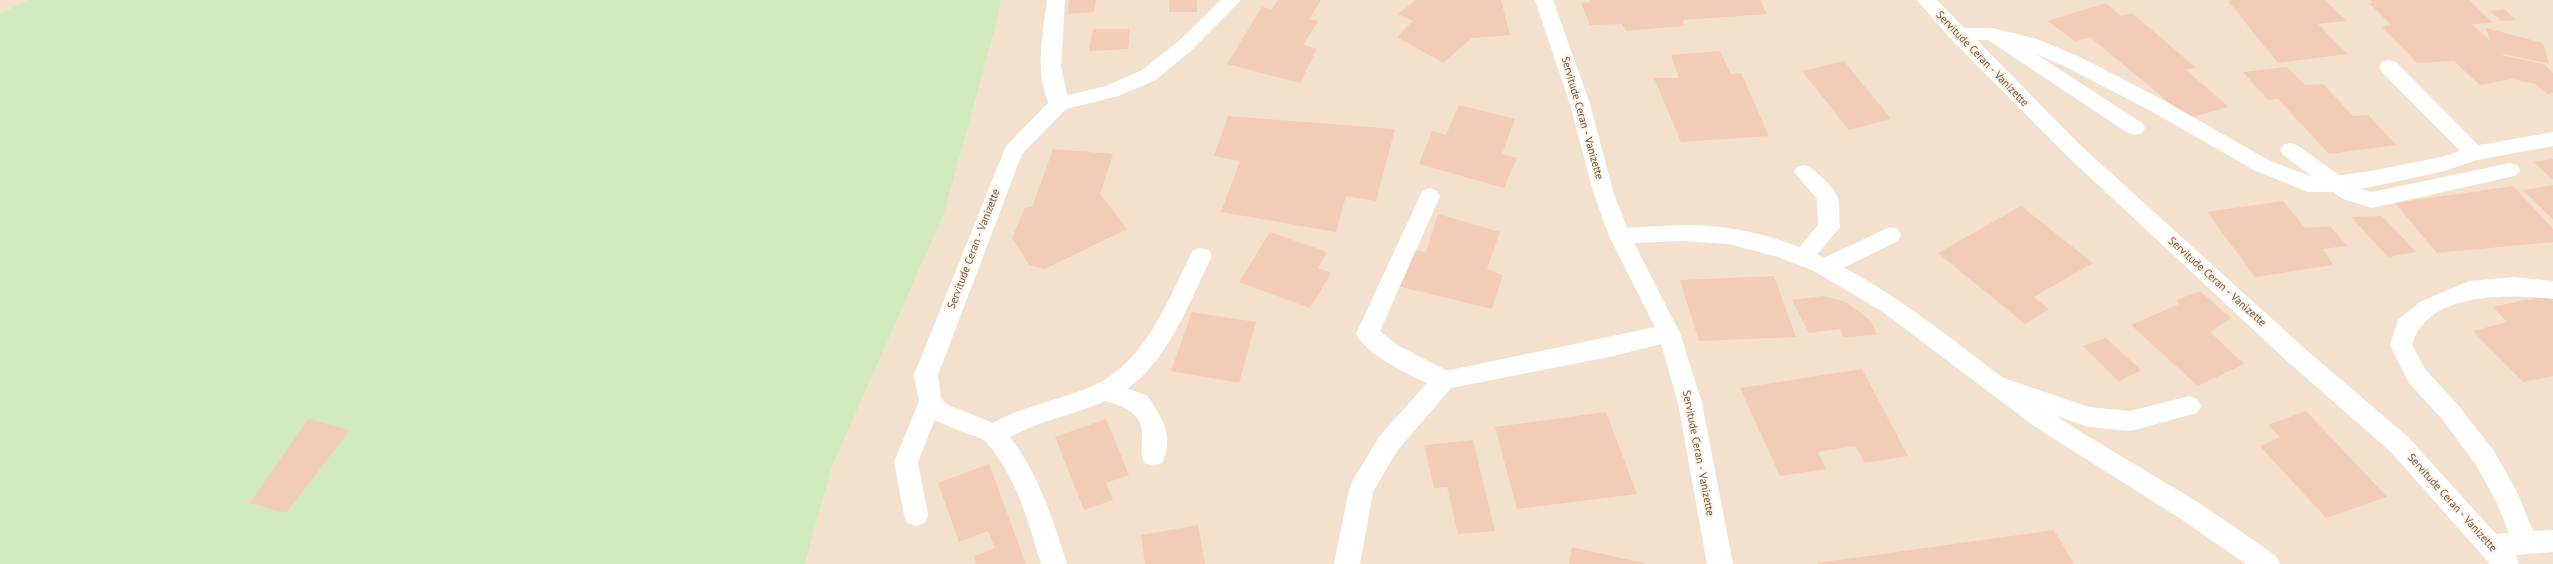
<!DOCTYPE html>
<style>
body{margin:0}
canvas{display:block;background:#fcf0df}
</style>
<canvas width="2553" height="564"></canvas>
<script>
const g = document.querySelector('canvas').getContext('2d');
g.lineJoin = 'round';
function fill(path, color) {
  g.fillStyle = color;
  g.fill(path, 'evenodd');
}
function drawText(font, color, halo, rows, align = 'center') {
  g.font = font + ' "PT Sans",sans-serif';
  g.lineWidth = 4;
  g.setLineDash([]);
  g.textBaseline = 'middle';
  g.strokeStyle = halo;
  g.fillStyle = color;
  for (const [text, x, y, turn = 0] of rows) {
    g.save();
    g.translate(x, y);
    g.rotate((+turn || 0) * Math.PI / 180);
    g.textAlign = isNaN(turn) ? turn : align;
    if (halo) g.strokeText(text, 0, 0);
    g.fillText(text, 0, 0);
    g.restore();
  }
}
const residential = new Path2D(`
 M 0,0 L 27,0 L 0,14 Z
 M 1001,0 L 2553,0 L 2553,564 L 805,564 L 832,467 L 944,214 L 999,14 Z`);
const green = new Path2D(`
 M 27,0 L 1001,0 L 999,14 L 944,214 L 832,467 L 805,564 L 0,564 L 0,14 Z`);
const building = new Path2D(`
 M 1069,0 L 1096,0 L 1094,12 L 1068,14 Z
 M 1169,0 L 1197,0 L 1197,12 L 1169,12 Z
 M 1278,0 L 1321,0 L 1309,19 L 1318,21 L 1303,45 L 1317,49 L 1300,83 L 1227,64 L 1262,7 L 1272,9 Z
 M 1416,0 L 1501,0 L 1510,35 L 1472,38 L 1443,63 L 1397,37 L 1413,21 L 1398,14 Z
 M 1590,0 L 1760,0 L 1767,14 L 1683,20 L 1684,26 L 1626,31 L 1622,24 L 1590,25 L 1581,3 L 1591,2 Z
 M 2232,0 L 2325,0 L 2346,21 L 2318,24 L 2347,54 L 2278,63 L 2228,1 Z
 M 2371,0 L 2469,0 L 2493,23 L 2472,24 L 2491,42 L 2486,28 L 2543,43 L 2549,64 L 2504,54 L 2498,49 L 2505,56 L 2544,64 L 2553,73 L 2553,93 L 2547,94 L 2535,84 L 2512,79 L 2480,85 L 2454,61 L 2417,63 L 2382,27 L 2391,25 L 2369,3 L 2373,3 Z
 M 2106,3 L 2121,16 L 2132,13 L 2195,67 L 2186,70 L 2229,107 L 2188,118 L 2090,37 L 2075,41 L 2047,21 Z
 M 2505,9 L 2515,20 L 2501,21 L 2490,11 Z
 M 1093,29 L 1130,29 L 1128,49 L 1089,51 Z
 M 1720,51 L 1731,74 L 1741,73 L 1769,136 L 1681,142 L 1654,78 L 1679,78 L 1671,55 Z
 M 1844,61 L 1891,119 L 1849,130 L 1802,71 Z
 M 2287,67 L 2305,85 L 2323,84 L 2353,116 L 2368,115 L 2396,145 L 2329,154 L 2278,99 L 2268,100 L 2243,72 Z
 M 1459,105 L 1515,119 L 1502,154 L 1517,158 L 1504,188 L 1419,164 L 1432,131 L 1446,135 Z
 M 1228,116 L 1395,129 L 1376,201 L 1346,196 L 1336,232 L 1221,212 L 1240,161 L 1214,156 Z
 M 1053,149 L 1113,154 L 1100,194 L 1127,229 L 1045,269 L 1029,265 L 1012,238 L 1025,208 L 1032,207 Z
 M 2553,159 L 2553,180 L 2534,162 Z
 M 2553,185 L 2553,220 L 2523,190 Z
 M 2513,186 L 2553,229 L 2553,242 L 2437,253 L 2395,203 Z
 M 2283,201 L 2305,228 L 2330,226 L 2347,246 L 2323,249 L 2333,265 L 2255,277 L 2207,212 Z
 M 2021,206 L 2093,263 L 2034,297 L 2049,309 L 2025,324 L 1938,253 Z
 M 1438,214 L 1500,232 L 1487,269 L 1503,275 L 1492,309 L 1397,286 L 1410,249 L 1426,252 Z
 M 2382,216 L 2416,252 L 2388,257 L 2351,217 Z
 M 1270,232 L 1327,252 L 1318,268 L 1331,273 L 1310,308 L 1239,282 Z
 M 1774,276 L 1796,337 L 1699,341 L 1680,280 Z
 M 2200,291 L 2231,318 L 2210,332 L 2244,364 L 2198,386 L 2131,325 L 2179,304 L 2176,300 Z
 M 2553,294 L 2553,376 L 2523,382 L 2473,331 L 2507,322 L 2493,307 Z
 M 1823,296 L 1846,302 L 1871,321 L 1877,335 L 1843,337 L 1840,329 L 1809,333 L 1792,300 Z
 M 1192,312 L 1256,322 L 1239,383 L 1171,371 Z
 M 2106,338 L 2141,370 L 2119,382 L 2083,346 Z
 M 1862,369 L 1908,456 L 1865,463 L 1855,446 L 1818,452 L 1826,469 L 1780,476 L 1740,388 Z
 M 2306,411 L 2387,497 L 2326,518 L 2260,446 L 2280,437 L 2268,425 Z
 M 1606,412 L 1637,494 L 1517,509 L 1495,427 Z
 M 308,419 L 350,430 L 286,513 L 250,503 Z
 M 1106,419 L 1129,475 L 1106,483 L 1113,500 L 1084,510 L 1055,437 Z
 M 1473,440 L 1495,531 L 1458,534 L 1447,487 L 1434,488 L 1424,445 Z
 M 989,464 L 1026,564 L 976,564 L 974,556 L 995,548 L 988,531 L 959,542 L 938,483 Z
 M 1198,525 L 1205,564 L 1145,564 L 1141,535 Z
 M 2054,530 L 2074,564 L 1818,564 L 1818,563 Z
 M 1572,547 L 1644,563 L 1644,564 L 1569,564 Z`);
const service = new Path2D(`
 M 1047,0 L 1065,0 L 1061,66 L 1069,104 L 1066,109 L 1059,111 L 1052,109 C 1033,77 1043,34 1047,0 Z
 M 1992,28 L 1999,30 L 2142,123 L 2145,128 L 2142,133 L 2135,135 L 2128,133 L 1985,38 L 1983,34 L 1985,30 Z
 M 2389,60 L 2396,62 L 2481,148 L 2484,153 L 2481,158 L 2474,160 L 2467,158 L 2382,72 L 2379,67 L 2382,62 Z
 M 2290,143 L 2297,145 L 2357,188 L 2372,192 L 2510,163 L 2517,165 L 2520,170 L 2517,175 L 2510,177 L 2372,208 L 2343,199 L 2283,155 L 2280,150 L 2283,145 Z
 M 1804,165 C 1813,167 1835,188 1838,198 C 1840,207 1839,218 1840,227 L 1811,262 L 1803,264 L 1795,262 L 1792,256 L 1818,225 L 1817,199 L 1794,172 L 1797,167 Z
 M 1430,188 L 1437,191 L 1440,196 L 1380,331 L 1397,345 L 1452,373 L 1456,380 L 1452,387 L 1444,390 C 1420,381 1368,357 1356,334 L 1420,196 L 1423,191 Z
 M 1890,227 L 1898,229 L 1901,235 L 1898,241 L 1833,273 L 1825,275 L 1817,273 L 1814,267 L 1817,261 Z
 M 2514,277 L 2553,281 L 2553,299 C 2510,294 2426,291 2412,345 L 2425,369 L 2458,405 L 2494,451 L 2517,492 L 2538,543 L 2534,551 L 2525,554 L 2516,551 L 2497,503 L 2476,465 L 2442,419 L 2409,383 L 2390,345 L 2398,320 L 2420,302 L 2469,281 Z
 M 2001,377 L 2089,407 L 2130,411 L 2189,396 L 2197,399 L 2201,406 L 2197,413 L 2130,431 L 2089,427 L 1993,394 L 1989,387 L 1993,380 Z
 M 1104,381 L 1147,395 C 1162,418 1175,436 1162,463 L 1153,466 L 1144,463 C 1140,454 1142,446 1142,436 C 1144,409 1115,404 1096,398 L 1092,391 L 1096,384 Z
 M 930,391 L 938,394 L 942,401 L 918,462 L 928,515 L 925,523 L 916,526 L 907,523 L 904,515 L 894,462 L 922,394 Z`);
const minor = new Path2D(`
 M 1221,0 L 1241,0 L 1195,47 L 1156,80 L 1118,96 L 1066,109 L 1022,154 L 938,375 L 941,398 L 946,404 L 993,423 C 1025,405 1062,400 1095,385 C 1148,360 1168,298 1193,250 L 1201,248 L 1209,250 L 1212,256 C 1188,305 1164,373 1112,398 C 1079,414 1043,419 1010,437 C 1039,475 1053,519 1067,564 L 1041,564 C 1028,521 1017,478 987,443 C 983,438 974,436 968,434 C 928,417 921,420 914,375 L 1006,146 L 1052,99 L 1106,86 L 1142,70 L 1181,39 Z
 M 1535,0 L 1553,0 L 1590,104 L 1613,191 L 1627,228 C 1661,226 1695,223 1728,228 C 1856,247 1947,341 2049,411 C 2098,444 2149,472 2199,503 C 2225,520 2250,538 2276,556 L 2280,564 L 2246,564 L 2181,519 L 2034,426 L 1883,312 L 1814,271 L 1778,257 L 1728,244 L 1682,241 L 1634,243 L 1680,333 L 1702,403 L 1733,564 L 1707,564 L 1678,403 L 1661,344 L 1609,357 L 1451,388 L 1397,451 L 1373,492 L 1360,564 L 1334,564 L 1349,490 L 1352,482 L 1379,437 L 1436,373 L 1655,327 L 1609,236 L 1593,191 L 1570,104 Z
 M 1917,0 L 1937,0 L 1964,28 L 1992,28 L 2037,39 L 2080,57 L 2163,100 L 2268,160 L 2310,176 L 2334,176 L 2371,171 L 2442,157 L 2474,146 L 2553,132 L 2553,146 L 2477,160 L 2445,171 L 2371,187 L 2334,192 L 2308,192 L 2254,170 L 2149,110 L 2066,67 L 2024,49 L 1992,40 L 1977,40 L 2080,145 L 2303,347 L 2408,437 L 2496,534 L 2553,530 L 2553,552 L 2515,555 L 2519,564 L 2490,564 L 2390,451 L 2287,361 L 2066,155 L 1950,38 Z`);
const streetNames = [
 ["Servitude Ceran - Vanizette",1982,59,46],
 ["Servitude Ceran - Vanizette",1582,118,74],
 ["Servitude Ceran - Vanizette",974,249,-69],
 ["Servitude Ceran - Vanizette",2217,282,42],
 ["Servitude Ceran - Vanizette",1698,453,79],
 ["Servitude Ceran - Vanizette",2452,503,48]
];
fill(residential, '#f4e1cd');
fill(green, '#d0eabe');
fill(building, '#f2ccb6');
fill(service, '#fff');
fill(minor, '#fff');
drawText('11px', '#735546', '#fff4e5', streetNames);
</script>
